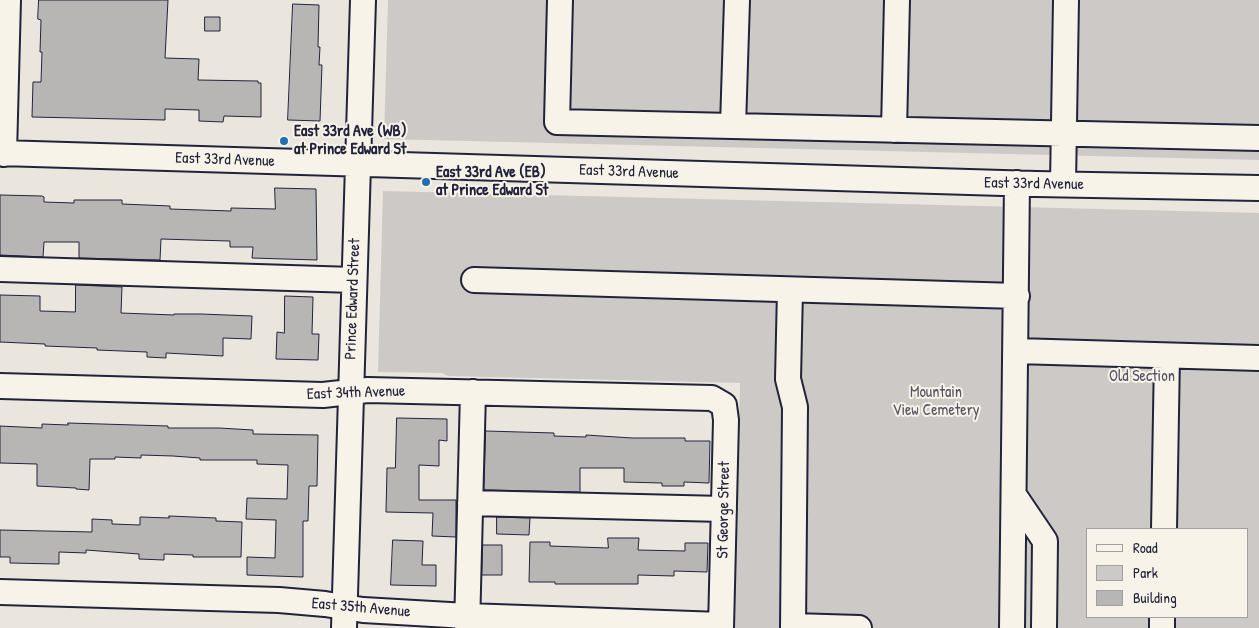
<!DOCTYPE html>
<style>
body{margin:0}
#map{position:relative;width:1259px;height:628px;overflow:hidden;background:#eae6de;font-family:"Patrick Hand",sans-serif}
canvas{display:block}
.legend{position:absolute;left:1086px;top:528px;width:162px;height:90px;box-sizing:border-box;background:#f7f3e8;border:1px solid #a29fa3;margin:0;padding:6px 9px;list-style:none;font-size:15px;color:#22223b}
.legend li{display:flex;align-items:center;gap:10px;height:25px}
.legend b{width:25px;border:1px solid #a29fa3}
</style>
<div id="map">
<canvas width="1259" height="628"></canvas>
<ul class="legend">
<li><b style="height:6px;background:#f7f3e8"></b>Road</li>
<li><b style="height:14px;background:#cdc9c6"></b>Park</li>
<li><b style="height:14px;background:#b8b6b5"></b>Building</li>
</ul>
</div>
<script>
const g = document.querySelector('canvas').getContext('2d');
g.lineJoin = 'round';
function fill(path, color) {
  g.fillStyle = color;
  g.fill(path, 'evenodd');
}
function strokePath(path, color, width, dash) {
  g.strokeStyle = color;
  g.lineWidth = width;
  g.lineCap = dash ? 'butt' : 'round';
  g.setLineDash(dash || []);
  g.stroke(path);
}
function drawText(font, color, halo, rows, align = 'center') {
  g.font = font + ' "Patrick Hand",sans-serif';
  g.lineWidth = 4;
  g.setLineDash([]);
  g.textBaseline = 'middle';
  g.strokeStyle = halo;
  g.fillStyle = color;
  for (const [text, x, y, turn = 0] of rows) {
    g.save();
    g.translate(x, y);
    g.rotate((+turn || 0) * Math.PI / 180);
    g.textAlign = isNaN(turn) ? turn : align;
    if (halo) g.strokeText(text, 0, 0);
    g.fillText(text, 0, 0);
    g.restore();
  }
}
const green = new Path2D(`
 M 388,0 L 1259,0 L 1259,160 L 384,139 Z
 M 383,191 L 1259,213 L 1259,628 L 734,628 L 740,383 L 448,376 L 442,373 L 378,372 ZM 1088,529 L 1248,529 L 1248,617 L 1088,617 Z`);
const building = new Path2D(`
 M 39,0 L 168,0 L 165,58 L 199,59 L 198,80 L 258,81 L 258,83 L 261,83 L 261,117 L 224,116 L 223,122 L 199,121 L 199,110 L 165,109 L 165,120 L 32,117 L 33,82 L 41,82 L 42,52 L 40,52 L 41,20 L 38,19 Z
 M 293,4 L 319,5 L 318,47 L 320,47 L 319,65 L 322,65 L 320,121 L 288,120 Z
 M 205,17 L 220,17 L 220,31 L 205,31 Z
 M 275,188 L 316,189 L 317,260 L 252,258 L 253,247 L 230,247 L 230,241 L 194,240 L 161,239 L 160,260 L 79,258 L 79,242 L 44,242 L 43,257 L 0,255 L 0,195 L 42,196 L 44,197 L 44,202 L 74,203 L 74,200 L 122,200 L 122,204 L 170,206 L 170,209 L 231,211 L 231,208 L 275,209 Z
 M 76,285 L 122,287 L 121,313 L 174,315 L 174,314 L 201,314 L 252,316 L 251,339 L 223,338 L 223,356 L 166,353 L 166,358 L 147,357 L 147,352 L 97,350 L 97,348 L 45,346 L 45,344 L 0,342 L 0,295 L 40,296 L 40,311 L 75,312 Z
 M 285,296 L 313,297 L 312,334 L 319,334 L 318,360 L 276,359 L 277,332 L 284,333 Z
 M 397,418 L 447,419 L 447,441 L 439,440 L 439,466 L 419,465 L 419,500 L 456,500 L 456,537 L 432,536 L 433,513 L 386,512 L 387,468 L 395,468 Z
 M 68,423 L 168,426 L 168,428 L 219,428 L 253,430 L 253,434 L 318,435 L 317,486 L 309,486 L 308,521 L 303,521 L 303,577 L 247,575 L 247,557 L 275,558 L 276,520 L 246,519 L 247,498 L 287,499 L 288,465 L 257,464 L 257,460 L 200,460 L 200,458 L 173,456 L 141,455 L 141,458 L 115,457 L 115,459 L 90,459 L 89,490 L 76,489 L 76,488 L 37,486 L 37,464 L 0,463 L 0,426 L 42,428 L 42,424 L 68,425 Z
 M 486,431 L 554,433 L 554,436 L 586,437 L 586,435 L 632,438 L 685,438 L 685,441 L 710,441 L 709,483 L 684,482 L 684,486 L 662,486 L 662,483 L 624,482 L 624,468 L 580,468 L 580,492 L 484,490 Z
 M 169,516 L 216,518 L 216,521 L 242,522 L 241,557 L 193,557 L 193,555 L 164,554 L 164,560 L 139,559 L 139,554 L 86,550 L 86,553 L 59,552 L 59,564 L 10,563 L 10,557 L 0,557 L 0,530 L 92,532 L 92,519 L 112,520 L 112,524 L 140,525 L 140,517 L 169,518 Z
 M 497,517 L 530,518 L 529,535 L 497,534 Z
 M 608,538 L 639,538 L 638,550 L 685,551 L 685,543 L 708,543 L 707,572 L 674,571 L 674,576 L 638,575 L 638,584 L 555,584 L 555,582 L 529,582 L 530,542 L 550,542 L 550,546 L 608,548 Z
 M 393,540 L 423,541 L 422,565 L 436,565 L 436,586 L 391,585 Z
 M 483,545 L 502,545 L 502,575 L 482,575 Z`);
const minor = new Path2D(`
 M 560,0 L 557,122 L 1259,138
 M 733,126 L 737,0
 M 894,130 L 897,0
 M 0,153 L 1036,184 L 1259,188
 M 4,154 L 8,0
 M 1063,184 L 1066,0
 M 0,269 L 354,280
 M 474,280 L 1017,296
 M 790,290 L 788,379 L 795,407 L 793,628
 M 1016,351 L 1259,358
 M 0,386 L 323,395 L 368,390 L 712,398 L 724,405 L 726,420 L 721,628
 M 1014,495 L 1045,541 L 1044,628
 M 470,503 L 724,509
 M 1164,529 L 1167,356
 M 0,592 L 279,600 L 325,604 L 363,610 L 467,616 L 721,625
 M 793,626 L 859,628
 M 344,628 L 363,0
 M 467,628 L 473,392
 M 1012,628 L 1017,183
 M 1162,628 L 1162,617`);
const markers = [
 [284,141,5,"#1f6fb2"],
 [426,182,5,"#1f6fb2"]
];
const poiNames = [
 ["East 33rd Ave (WB)",294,132],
 ["at Prince Edward St",294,150],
 ["East 33rd Ave (EB)",436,173],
 ["at Prince Edward St",436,191]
];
const streetNames = [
 ["East 33rd Avenue",225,160,2],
 ["East 33rd Avenue",629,172,2],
 ["East 33rd Avenue",1034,184,1],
 ["Prince Edward Street",353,299,-88],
 ["East 34th Avenue",356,393,-2],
 ["St George Street",724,510,-89],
 ["East 35th Avenue",361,608,5]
];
const parkNames = [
 ["Old Section",1142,377],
 ["Mountain",936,393],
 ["View Cemetery",936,411]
];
fill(green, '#cdc9c6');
fill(building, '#b8b6b5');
strokePath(building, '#22223b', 1);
strokePath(minor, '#22223b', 28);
strokePath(minor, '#f7f3e8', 24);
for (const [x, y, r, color] of markers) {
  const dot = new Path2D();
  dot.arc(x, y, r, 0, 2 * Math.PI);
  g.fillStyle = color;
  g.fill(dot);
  strokePath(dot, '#f7f3e8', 2);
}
drawText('bold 16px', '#22223b', '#f7f3e8', poiNames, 'left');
drawText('16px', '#22223b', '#f7f3e8', streetNames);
drawText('16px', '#555465', '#f7f3e8', parkNames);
</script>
